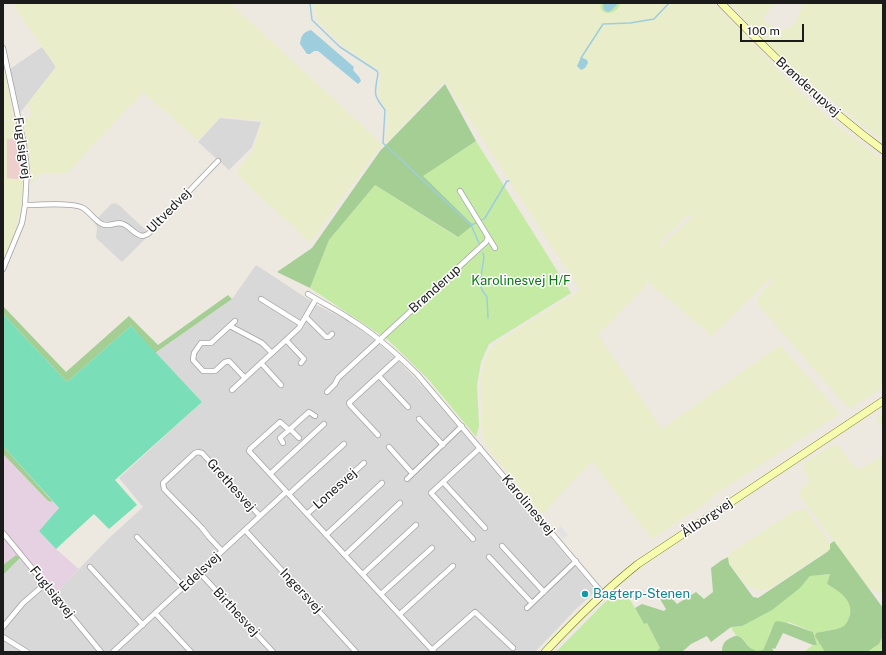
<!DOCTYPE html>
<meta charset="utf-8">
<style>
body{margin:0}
#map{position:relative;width:886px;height:655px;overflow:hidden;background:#ede9e0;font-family:"Public Sans",sans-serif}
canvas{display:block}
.frame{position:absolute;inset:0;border:4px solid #1b1b1b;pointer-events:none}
.scale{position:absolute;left:740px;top:24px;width:64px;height:18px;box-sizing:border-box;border:2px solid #1b1b1b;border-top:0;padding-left:5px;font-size:12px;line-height:14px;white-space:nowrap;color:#1b1b1b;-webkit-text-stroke:3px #fff;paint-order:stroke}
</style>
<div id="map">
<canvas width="886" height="655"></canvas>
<div class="frame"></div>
<div class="scale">100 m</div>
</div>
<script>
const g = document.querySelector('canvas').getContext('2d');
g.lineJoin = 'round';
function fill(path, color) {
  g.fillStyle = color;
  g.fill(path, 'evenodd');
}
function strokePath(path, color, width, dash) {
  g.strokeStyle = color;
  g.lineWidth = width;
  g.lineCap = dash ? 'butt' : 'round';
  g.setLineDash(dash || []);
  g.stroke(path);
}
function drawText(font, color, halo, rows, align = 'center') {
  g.font = font + ' "Public Sans",sans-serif';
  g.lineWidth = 3;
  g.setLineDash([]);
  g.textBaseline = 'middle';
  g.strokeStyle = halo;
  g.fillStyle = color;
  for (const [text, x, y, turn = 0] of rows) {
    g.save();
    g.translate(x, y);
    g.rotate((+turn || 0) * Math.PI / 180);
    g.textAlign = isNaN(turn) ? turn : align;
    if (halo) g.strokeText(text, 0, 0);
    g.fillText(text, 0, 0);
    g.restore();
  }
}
const residential = new Path2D(`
 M 42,47 L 56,67 L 20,113 L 10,69 Z
 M 220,118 L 261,122 L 252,147 L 229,170 L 198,142 Z
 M 115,203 L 119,205 L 150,234 L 122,262 L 96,238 L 97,227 L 94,222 L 111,204 Z
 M 256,265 L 317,305 L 350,322 L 373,339 L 399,361 L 428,392 L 596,591 L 577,608 L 535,652 L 3,652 L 3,575 L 20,558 L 52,597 L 108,539 L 143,507 L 119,478 L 202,402 L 155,353 L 232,299 Z`);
const commercial = new Path2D(`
 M 17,138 L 23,162 L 24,180 L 7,179 L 7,139 Z`);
const industrial = new Path2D(`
 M 3,454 L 48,501 L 53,502 L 59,508 L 39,531 L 56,549 L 79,569 L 52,597 L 16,555 L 3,565 Z`);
const farmland = new Path2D(`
 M 16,3 L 230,3 L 382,144 L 310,242 L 238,176 L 237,171 L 252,152 L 262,122 L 260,120 L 220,117 L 198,140 L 143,92 L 67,173 L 41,173 L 31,184 L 30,163 L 23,121 L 32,115 L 28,103 L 56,67 L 14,6 Z
 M 313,3 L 601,3 L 600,6 L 616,10 L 621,3 L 712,3 L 803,95 L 839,127 L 883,160 L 883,387 L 849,409 L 758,305 L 757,299 L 774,279 L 772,277 L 712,336 L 648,282 L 649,276 L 644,288 L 598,335 L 662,429 L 780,345 L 840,414 L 717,493 L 700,507 L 652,539 L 592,461 L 542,514 L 492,454 L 484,441 L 482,429 L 481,376 L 486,357 L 492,347 L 501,340 L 580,290 L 445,81 L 386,142 L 388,113 L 378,95 L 381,74 L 379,70 L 345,47 L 328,32 L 318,21 ZM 692,215 L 693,216 L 659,249 L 662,241 L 685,217 Z
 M 730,3 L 774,3 L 763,18 L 776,30 L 786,29 L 794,24 L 799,16 L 802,3 L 883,3 L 883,141 L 830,99 L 782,59 Z
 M 3,64 L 17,138 L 7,139 L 7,178 L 24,180 L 22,203 L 13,239 L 3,260 Z
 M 882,413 L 883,413 L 883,430 L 877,421 L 877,416 Z
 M 832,445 L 839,446 L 853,466 L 858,469 L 864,467 L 883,456 L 883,593 L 875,592 L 867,586 L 800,496 L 800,493 L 802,488 L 810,481 L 804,471 L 804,463 Z
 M 800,509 L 805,509 L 825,536 L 830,544 L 830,549 L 769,589 L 760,590 L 747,586 L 729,564 L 728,557 L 731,552 L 793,512 Z`);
const grass = new Path2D(`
 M 601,3 L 621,3 C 619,6 618,9 615,11 C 608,15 598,13 601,3 Z
 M 476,141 L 571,293 L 489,344 L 481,362 L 477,385 L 479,426 L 476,437 L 429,380 L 388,340 L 310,288 L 329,240 L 375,185 L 457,237 L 472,225 L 422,176 Z
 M 830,574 L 827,584 C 838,591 853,599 850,615 C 849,618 847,623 844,626 C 838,630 823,631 816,633 L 816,636 L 825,652 L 804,652 L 813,645 L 817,645 L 813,632 L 789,622 L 771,629 L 766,645 L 763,650 L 757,651 C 754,650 750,648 748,646 C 744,641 743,636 736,636 L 731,627 L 742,626 L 800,588 L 810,576 Z
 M 621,588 L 628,596 L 644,624 L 647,623 L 660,648 L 657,651 L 658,652 L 556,652 L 601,606 Z
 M 883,636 L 883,652 L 867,652 L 879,644 Z`);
const forest = new Path2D(`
 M 445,84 L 476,141 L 423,176 L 473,225 L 458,237 L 375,185 L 329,240 L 310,288 L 277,272 L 312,248 L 380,151 Z
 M 228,295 L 232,299 L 155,353 L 131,326 L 67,382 L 3,314 L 3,306 L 66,372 L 129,316 L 158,345 Z
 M 3,446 L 53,502 L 48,501 L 3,454 Z
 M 834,541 L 883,608 L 883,636 L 879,644 L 867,652 L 825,652 L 815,636 L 816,633 C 823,631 838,630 844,626 C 847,623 849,618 850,615 C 853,599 838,591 827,584 L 830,574 L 810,576 L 800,588 L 772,610 L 742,626 L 731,627 L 711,642 L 707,636 L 691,644 L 682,652 L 658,652 L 657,651 L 660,648 L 647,623 L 644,624 L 635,608 L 642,604 L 664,611 L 666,609 L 660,599 L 666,592 L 677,604 L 696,592 L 704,599 L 713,592 L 711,568 L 722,560 L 728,557 L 729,564 L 753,597 L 758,598 L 827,552 L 830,549 L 830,544 Z
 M 16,555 L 20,558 L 3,575 L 3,565 Z
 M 778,621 C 790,623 801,628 813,632 L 817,645 L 813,645 L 783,633 L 775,649 L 772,648 L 774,652 L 722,652 C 722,647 723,643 727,640 C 739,632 741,637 748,646 C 750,648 754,650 757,651 L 763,650 C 768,641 770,631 775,622 Z`);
const pitch = new Path2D(`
 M 3,314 L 67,382 L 131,326 L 202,402 L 115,480 L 137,505 L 109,529 L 94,514 L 56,549 L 39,531 L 59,508 L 3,446 Z`);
const parking = new Path2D(`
 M 561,526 L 568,535 L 563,539 L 556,531 Z`);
const water = new Path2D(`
 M 604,3 L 618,3 L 612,10 L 608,12 L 604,10 L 603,5 Z
 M 311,30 L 354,67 L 353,70 L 360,78 L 361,81 L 358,84 L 318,51 L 314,51 L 310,54 L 307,54 L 300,44 C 301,36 303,32 311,30 Z
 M 581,57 L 587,60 L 588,63 L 585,68 L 581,70 L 577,66 Z`);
const stream = new Path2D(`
 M 310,3 L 312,20 L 340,47 L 377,71 L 378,73 C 375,94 372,93 385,110 L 383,143 L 471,225 L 479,243
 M 581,58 L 603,24 L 630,23 L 654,19 L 669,3
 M 482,220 L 485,218 L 507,181 L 509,181
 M 471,225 L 476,223
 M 483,253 L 484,257 L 480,283 L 482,290 L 487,297 L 488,318`);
const street = new Path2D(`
 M 3,48 L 24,145 L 27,170 L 25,205 L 22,223 L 3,269
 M 460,191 L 495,248
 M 25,205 C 39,205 73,202 83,208 C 90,212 95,221 102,224 C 109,228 116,221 123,224 C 131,227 134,235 143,236 L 148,234 L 218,161
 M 308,294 C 322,303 337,310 350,319 C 375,334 396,353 417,374 L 603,594
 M 261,299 L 301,324
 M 306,317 L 326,337 L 329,337 L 332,334
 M 235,321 L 211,343 L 201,343 L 194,353 L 193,360 L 203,371 L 215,371 L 225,362 L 229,361 L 245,378
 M 230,326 L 262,343 L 272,353
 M 286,340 L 303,358 L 304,359 L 301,363
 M 261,363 L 281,385
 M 379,376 L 408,407
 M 232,390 L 299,328 L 316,299
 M 327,392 L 335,384 L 338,378 L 486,242 L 488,237
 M 419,419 L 443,445
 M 290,429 L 299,438
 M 289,430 L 309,412 L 315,416
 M 378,435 L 350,405 L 349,403 L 399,357
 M 283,443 L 280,438 L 289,430 L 280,422 L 250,449 L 249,451 L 434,652
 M 389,447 L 412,473
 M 270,474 L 324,424
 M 407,479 L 462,426
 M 443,482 L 485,528
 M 289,494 L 344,444
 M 307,514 L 364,463
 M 245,530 L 356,652
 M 3,533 L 101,652
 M 326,535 L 382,483
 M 137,537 L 184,587
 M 473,539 L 431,493 L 480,448
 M 502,546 L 544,592
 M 222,551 L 209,537 L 202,528 L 164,489 L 163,483 L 165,481 L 195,453 L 198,452 L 202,453 L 222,475 L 227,482 L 240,497 L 248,503 L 260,516
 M 345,555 L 400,503
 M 489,557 L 532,603
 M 90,567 L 143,625
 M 199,572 L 273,652
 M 363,574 L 416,525
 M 381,594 L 432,548
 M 527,608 L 576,561
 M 155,613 L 191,652
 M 400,614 L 453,566
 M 3,627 L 23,603 L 45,584
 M 3,637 L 27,652
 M 432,650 L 475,612 L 513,648
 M 113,652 L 286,492`);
const secondary = new Path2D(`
 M 721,3 C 772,55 824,107 883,150
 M 545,652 C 574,621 604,591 638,564 L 883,401`);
const markers = [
 [585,594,4,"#0f9aa8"]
];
const streetNames = [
 ["Brønderupvej",808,87,42],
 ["Fuglsigvej",22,148,82],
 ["Ultvedvej",169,211,-45],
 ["Brønderup",435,289,-42],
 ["Grethesvej",231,485,48],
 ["Lonesvej",335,489,-42],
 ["Karolinesvej",528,505,50],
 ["Ålborgvej",707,518,-34],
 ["Edelsvej",200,572,-43],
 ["Ingersvej",301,591,47],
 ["Fuglsigvej",52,592,51],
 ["Birthesvej",236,612,47]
];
const parkNames = [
 ["Karolinesvej H/F",521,281]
];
const cultureNames = [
 ["Bagterp-Stenen",593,594]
];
fill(residential, '#d9d8d8');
fill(commercial, '#efcfcd');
fill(industrial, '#e6d1e2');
fill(farmland, '#eaedc9');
fill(grass, '#c5eaa3');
fill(forest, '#a4ce93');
fill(pitch, '#7adfb9');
fill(parking, '#e3e3e3');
fill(water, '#9ecedd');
strokePath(stream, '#9ecedd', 1.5);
strokePath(street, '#a2a2a2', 6);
strokePath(secondary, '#657202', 8);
strokePath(street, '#fff', 4.5);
strokePath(secondary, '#f7fbb0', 7);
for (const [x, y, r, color] of markers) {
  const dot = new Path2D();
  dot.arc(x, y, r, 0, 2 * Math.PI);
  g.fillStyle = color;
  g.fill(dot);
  strokePath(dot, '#fff', 1.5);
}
drawText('13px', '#1b1b1b', '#fff', streetNames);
drawText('13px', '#087912', '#fff', parkNames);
drawText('13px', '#0d838f', '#fff', cultureNames, 'left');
</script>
